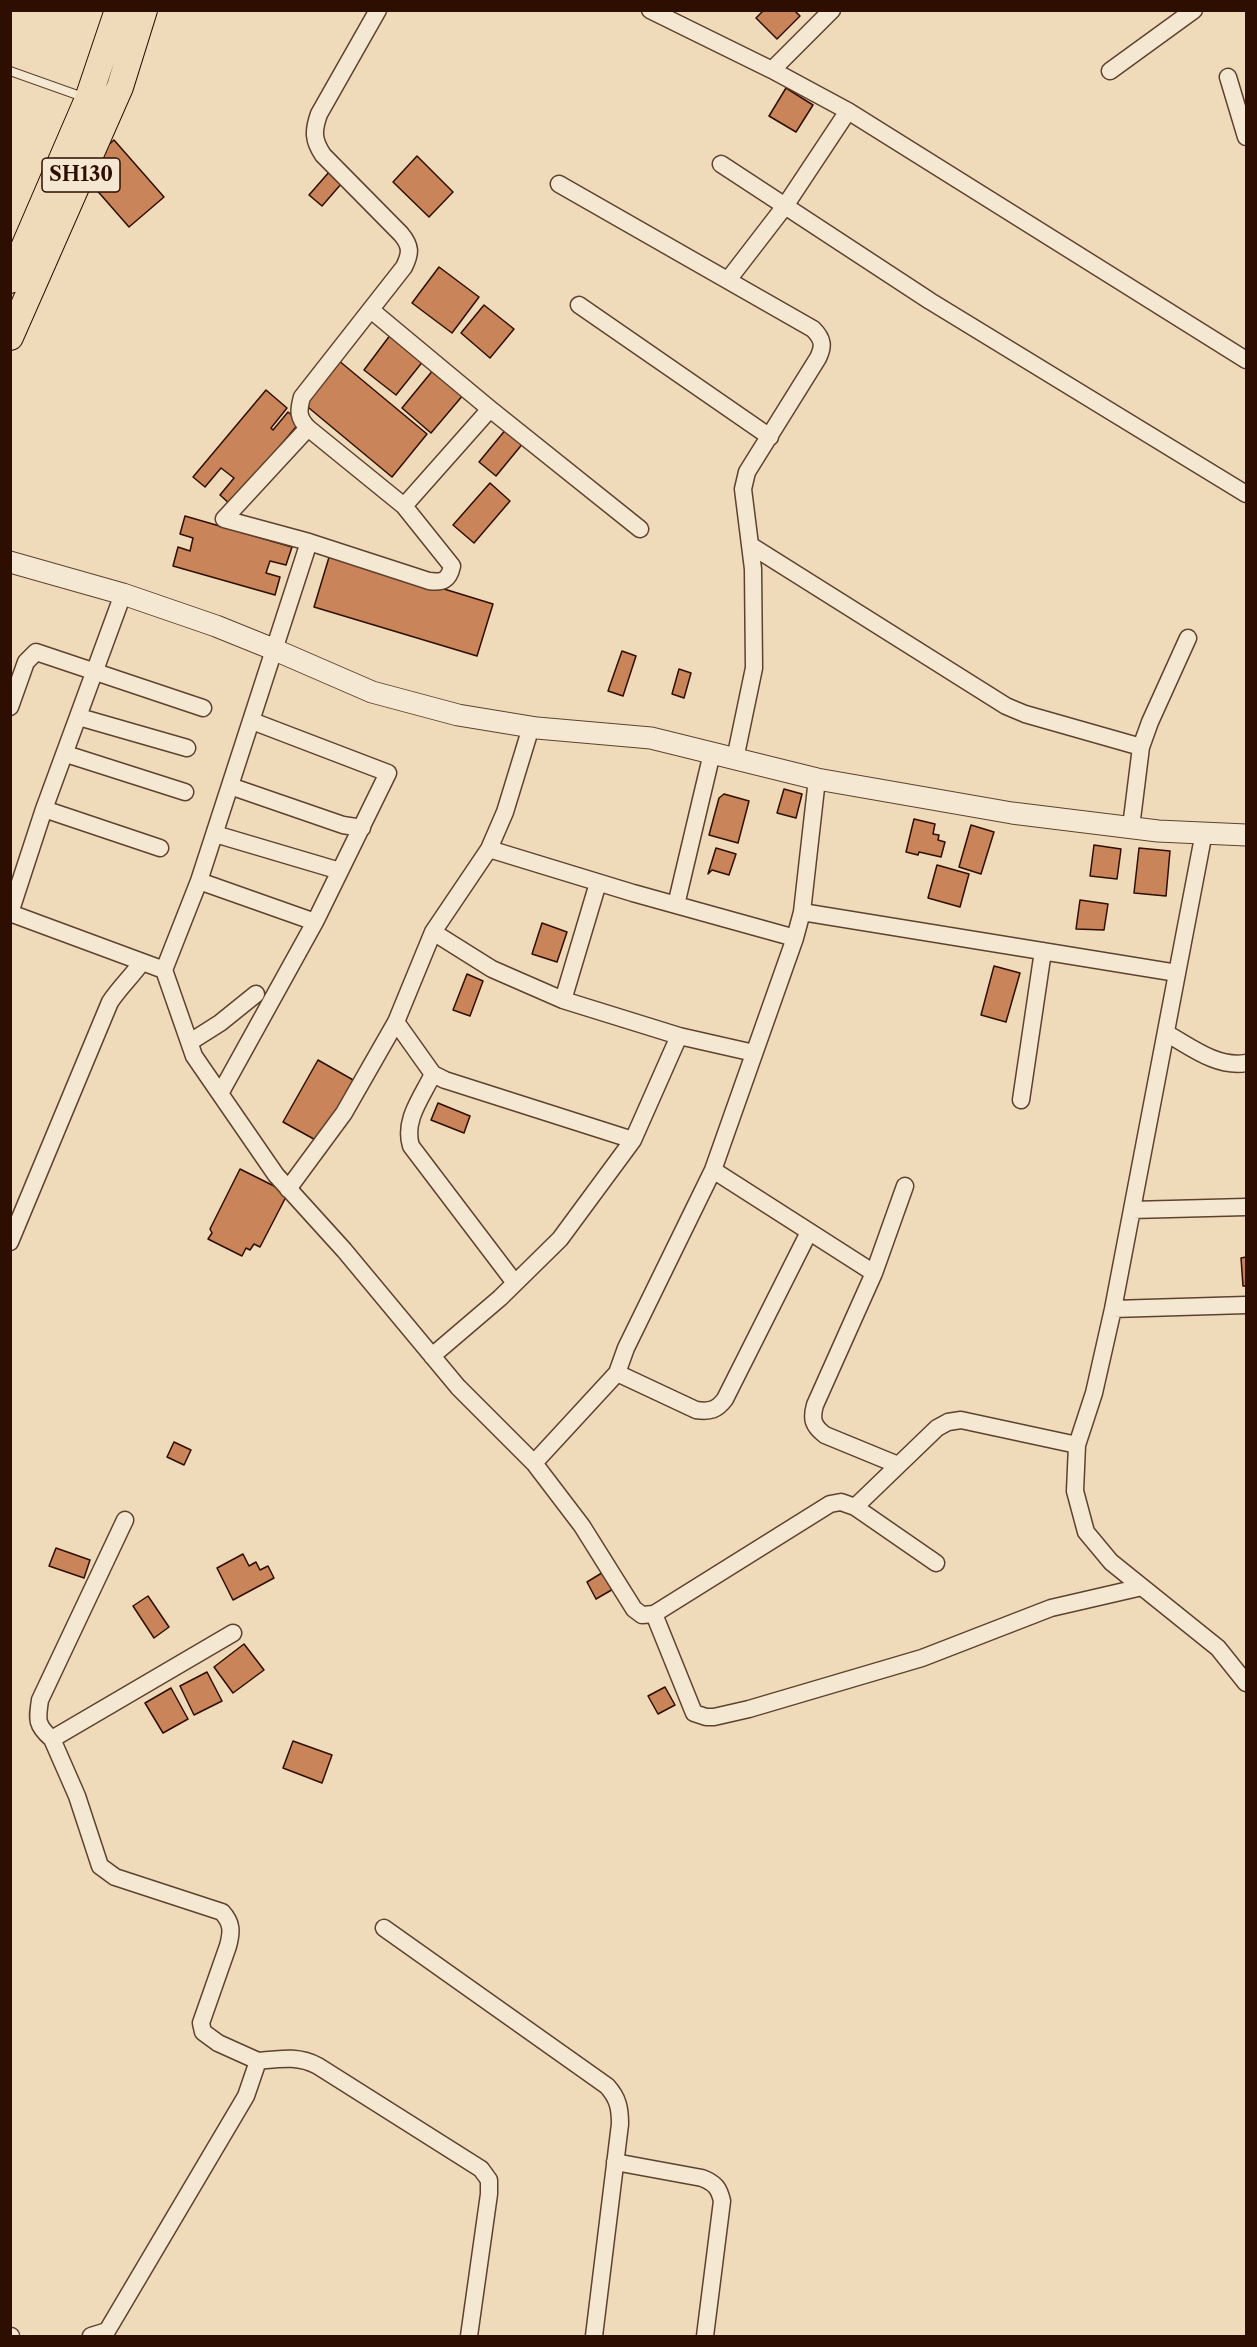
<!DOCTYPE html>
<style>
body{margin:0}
#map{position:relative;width:1257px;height:2347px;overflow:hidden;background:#efdbb9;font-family:"Libre Caslon Text",serif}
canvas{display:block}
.frame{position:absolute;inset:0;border:12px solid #2e0e01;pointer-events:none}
</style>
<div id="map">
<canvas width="1257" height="2347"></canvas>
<div class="frame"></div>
</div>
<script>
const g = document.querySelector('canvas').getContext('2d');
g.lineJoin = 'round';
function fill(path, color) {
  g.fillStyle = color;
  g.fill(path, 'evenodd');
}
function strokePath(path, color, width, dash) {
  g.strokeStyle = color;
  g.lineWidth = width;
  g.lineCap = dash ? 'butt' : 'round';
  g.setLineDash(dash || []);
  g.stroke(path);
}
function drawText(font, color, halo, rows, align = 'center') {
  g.font = font + ' "Libre Caslon Text",serif';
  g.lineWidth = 5;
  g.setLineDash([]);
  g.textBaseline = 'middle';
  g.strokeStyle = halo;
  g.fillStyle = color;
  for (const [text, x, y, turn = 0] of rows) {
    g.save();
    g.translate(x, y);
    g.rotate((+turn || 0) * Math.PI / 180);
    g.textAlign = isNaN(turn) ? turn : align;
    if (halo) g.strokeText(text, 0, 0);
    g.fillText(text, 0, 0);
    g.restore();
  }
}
const building = new Path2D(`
 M 764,10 L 794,10 L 800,16 L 777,39 L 756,18 Z
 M 786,88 L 813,105 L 796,132 L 769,116 Z
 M 114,140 L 164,197 L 129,227 L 94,187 L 103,179 L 98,174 L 107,166 L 100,158 L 106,152 L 105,148 Z
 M 417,156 L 453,192 L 429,217 L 393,182 Z
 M 330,171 L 342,183 L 322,206 L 309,195 Z
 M 439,267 L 479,297 L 452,333 L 412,303 Z
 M 484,305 L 514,329 L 490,358 L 461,333 Z
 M 391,334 L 424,360 L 396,395 L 364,370 Z
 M 338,360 L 427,434 L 392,477 L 303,403 Z
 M 434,369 L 464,394 L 431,433 L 402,408 Z
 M 266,390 L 287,408 L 271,428 L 273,430 L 288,412 L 300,422 L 231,505 L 220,495 L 234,478 L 221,468 L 205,487 L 193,477 Z
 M 507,428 L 524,442 L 496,476 L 479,462 Z
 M 490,483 L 510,501 L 474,543 L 453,525 Z
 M 185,516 L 292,547 L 286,565 L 270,561 L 266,573 L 280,577 L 275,595 L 173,566 L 178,547 L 190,551 L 193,538 L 180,534 Z
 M 330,554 L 493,604 L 477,656 L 314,607 Z
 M 622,651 L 636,656 L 623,696 L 608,691 Z
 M 679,669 L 691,673 L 684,698 L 672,694 Z
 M 784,789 L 802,794 L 796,818 L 777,813 Z
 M 724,794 L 749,801 L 738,843 L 709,835 L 719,798 Z
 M 914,819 L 935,824 L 933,834 L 939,835 L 938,840 L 945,842 L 941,857 L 919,852 L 918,855 L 906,852 Z
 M 971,825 L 994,832 L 981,874 L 959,867 Z
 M 1094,845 L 1121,849 L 1117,879 L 1090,876 Z
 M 716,848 L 736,854 L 729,875 L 712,870 L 708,874 Z
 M 1139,848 L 1170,851 L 1166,896 L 1134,893 Z
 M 937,865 L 969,874 L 960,907 L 928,898 Z
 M 1080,900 L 1108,904 L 1104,930 L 1076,929 Z
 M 542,923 L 567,932 L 557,962 L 532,954 Z
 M 994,966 L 1020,973 L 1006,1022 L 981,1015 Z
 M 467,974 L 483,981 L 470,1016 L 453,1010 Z
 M 318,1060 L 355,1081 L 321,1143 L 283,1122 Z
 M 438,1103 L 470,1116 L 464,1133 L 431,1120 Z
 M 240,1169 L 288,1193 L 260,1247 L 254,1244 L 250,1250 L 246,1248 L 242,1256 L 208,1239 L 212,1233 L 210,1229 Z
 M 1246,1257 L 1246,1286 L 1243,1286 L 1241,1258 Z
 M 174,1442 L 191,1450 L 184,1465 L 167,1457 Z
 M 56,1548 L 90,1560 L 84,1578 L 49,1566 Z
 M 243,1554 L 249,1566 L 256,1562 L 260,1570 L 268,1566 L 274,1578 L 233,1600 L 217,1568 Z
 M 605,1571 L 615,1588 L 596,1599 L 587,1582 Z
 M 148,1596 L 169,1627 L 154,1638 L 133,1606 Z
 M 244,1644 L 264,1670 L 233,1693 L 214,1667 Z
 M 207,1672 L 222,1701 L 194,1715 L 180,1686 Z
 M 665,1687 L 675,1705 L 658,1714 L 648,1696 Z
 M 171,1688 L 188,1719 L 163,1733 L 145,1703 Z
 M 293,1741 L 332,1755 L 322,1783 L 283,1768 Z`);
const service = new Path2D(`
 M 10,71 L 86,98`);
const minor = new Path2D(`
 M 650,10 L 772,70 L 848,111 L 1246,360
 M 772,70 L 832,10
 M 1110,71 L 1194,10
 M 1228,77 L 1246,137
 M 721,164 L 930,301 L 1246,494
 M 559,184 L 813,329 C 823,339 824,346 818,358 L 747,472 L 743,489 L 753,569 L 754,668 L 735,759
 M 728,280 L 785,206 L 848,111
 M 579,305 L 770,437
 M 371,310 L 490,409 L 640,529
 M 308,428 L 404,506 L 452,566 C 449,580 443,583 429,581 L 309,542 L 224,519 Z
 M 308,428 C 298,418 298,411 302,397 L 404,267 C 411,253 411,246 401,234 L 323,155 C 313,140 313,131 319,114 L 378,10
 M 404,506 L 490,409
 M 309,542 L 199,881 L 164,970 L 194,1056 L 276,1175 L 344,1250 L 458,1387 L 534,1463 L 582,1526 L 634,1609 L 642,1615 L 654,1614 L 830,1504 L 841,1502 L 855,1507 L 936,1563
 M 750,545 L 1006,706 L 1025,714 L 1141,747
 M 123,594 L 44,809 L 10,913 L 164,970
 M 10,707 L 26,662 L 36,652 L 203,708
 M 79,717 L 187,748
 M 66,754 L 185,792
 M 230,786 L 343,825 L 362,828
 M 44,809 L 160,848
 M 1131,827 L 1141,747 L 1150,722 L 1188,638
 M 1204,832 L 1113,1309 L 1094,1393 L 1077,1445 L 1075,1491 L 1086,1532 L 1111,1562 L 1218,1648 L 1246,1683
 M 215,834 L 340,871
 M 489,849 L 633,893 L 795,938
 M 199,881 L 315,922
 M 676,905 L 712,753
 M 802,912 L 1177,973
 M 433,932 L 492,969 L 563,1000 L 679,1036
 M 563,1000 L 598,883
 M 396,1022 L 433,1074 L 445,1080 L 633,1140
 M 1166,1033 C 1191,1047 1217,1068 1246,1063
 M 190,1042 L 220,1023 L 256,994
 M 433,1074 C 422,1097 403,1120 411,1146 L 515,1283
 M 221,1092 L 315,922 L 388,773 L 252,721
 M 1021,1100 L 1043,951
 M 713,1170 L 874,1273
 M 288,1189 L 344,1113 L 396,1022 L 433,932 L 489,849 L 505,812 L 531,727
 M 1132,1210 L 1246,1207
 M 10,1242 L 110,1002 C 120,987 132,976 142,962
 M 1113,1309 L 1246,1305
 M 432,1356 L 500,1298 L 560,1239 L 633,1140 L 679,1036 L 754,1053
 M 617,1373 L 696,1410 C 710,1412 717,1410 725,1399 L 809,1232
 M 534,1463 L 617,1373 L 626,1348 L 713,1170 L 795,938 L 802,912 L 817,779
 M 898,1465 L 825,1435 C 813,1426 811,1419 815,1405 L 874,1273 L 905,1186
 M 855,1507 L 937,1428 L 948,1422 L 961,1420 L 1077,1445
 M 125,1520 L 40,1700 C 37,1720 36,1725 52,1739 L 233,1633
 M 654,1614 L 694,1713 L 706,1717 L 714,1717 L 749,1709 L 922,1658 L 1051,1608 L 1142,1587
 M 52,1739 L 77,1796 L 100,1866 L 115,1877 L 222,1912 C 232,1923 232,1931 228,1946 L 201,2023 L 203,2032 L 218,2043 L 258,2061
 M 384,1928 L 607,2086 C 618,2098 620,2108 620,2124 L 594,2336
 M 615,2162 L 702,2178 C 715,2183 719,2188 722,2201 L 705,2336
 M 10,2336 L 11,2336
 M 91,2336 L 107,2331 L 246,2096 L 258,2061 C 279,2059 298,2055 318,2066 L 481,2169 L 489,2180 L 489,2194 L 469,2336`);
const tertiary = new Path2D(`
 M 10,562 L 123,594 L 216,626 L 273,649 L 372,692 L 458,715 L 537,728 L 651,738 L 817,779 L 1012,813 L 1158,831 L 1246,835`);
const primary = new Path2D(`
 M 10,280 L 88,99 L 118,10
 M 10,337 L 120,87 L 144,10`);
const shields = [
 [81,175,78]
];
const shieldNames = [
 ["SH130",81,175]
];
fill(building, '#c98559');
strokePath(building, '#2e0e01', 1.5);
strokePath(service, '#5e412f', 10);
strokePath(minor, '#5e412f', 19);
strokePath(tertiary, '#5e412f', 23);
strokePath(primary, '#2e0e01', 28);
strokePath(service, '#f5e8d2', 8);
strokePath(minor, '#f5e8d2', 16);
strokePath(tertiary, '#f5e8d2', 21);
strokePath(primary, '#efdbb9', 26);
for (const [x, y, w] of shields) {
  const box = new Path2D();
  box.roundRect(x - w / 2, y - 17, w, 34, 4.5);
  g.fillStyle = '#f5e8d2';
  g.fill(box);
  strokePath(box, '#2e0e01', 1.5);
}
drawText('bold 20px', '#2e0e01', null, shieldNames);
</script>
